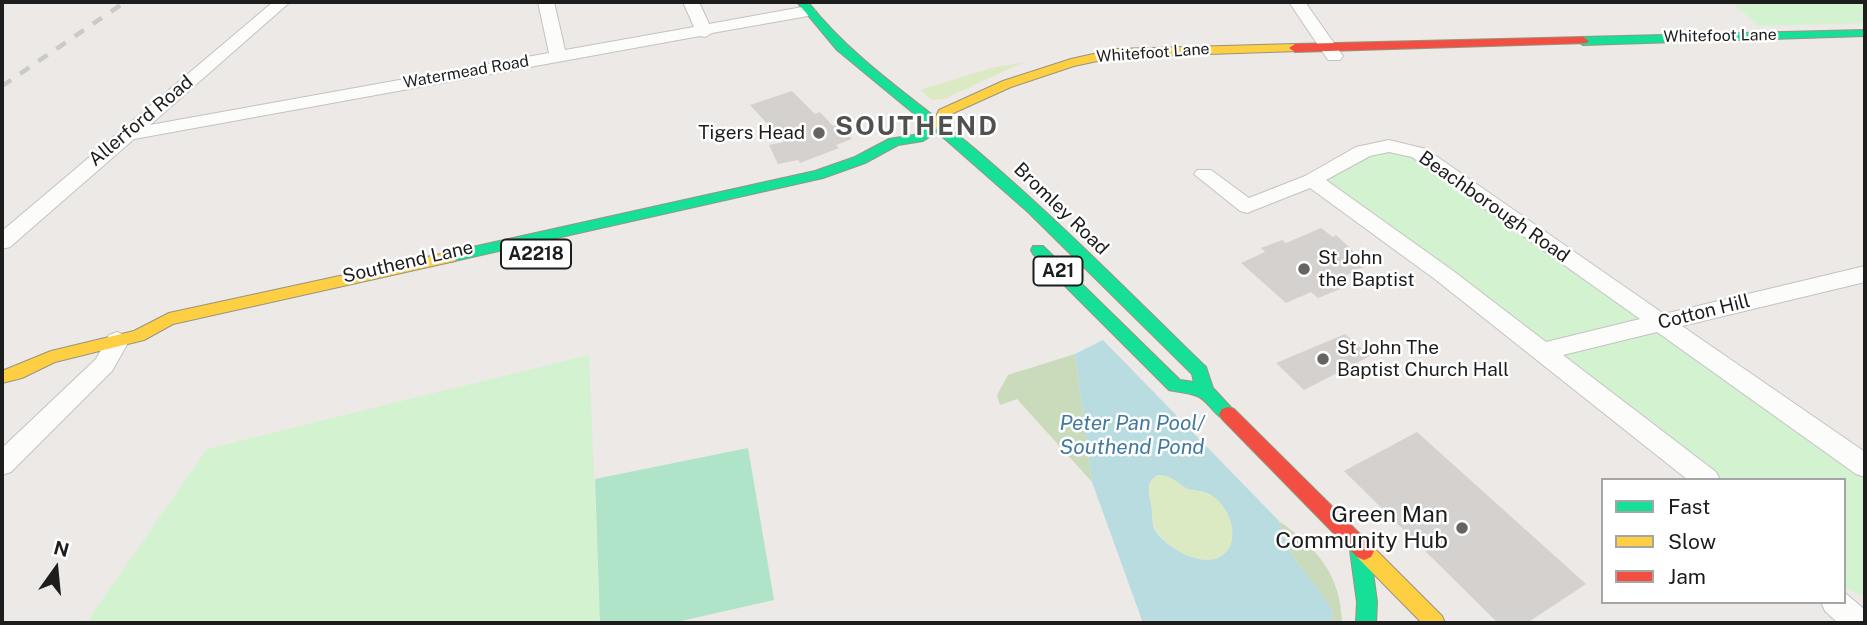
<!DOCTYPE html>
<style>
body{margin:0}
#map{position:relative;width:1867px;height:625px;overflow:hidden;background:#ece9e6;font-family:"Public Sans",sans-serif}
canvas{display:block}
.frame{position:absolute;inset:0;border:4px solid #1d1d1d;pointer-events:none}
.legend{position:absolute;left:1601px;top:478px;width:245px;height:126px;box-sizing:border-box;background:#fff;border:2px solid #a5a5a5;margin:0;padding:9px 12px;list-style:none;font-size:21px;color:#1d1d1d}
.legend li{display:flex;align-items:center;gap:14px;height:35px}
.legend b{width:35px;border:2px solid #a5a5a5}
.north{position:absolute;left:21px;top:534px;width:70px;height:70px;-webkit-text-stroke:5px #fff;paint-order:stroke;rotate:15deg;font-size:19px;font-weight:700;line-height:28px;text-align:center;color:#1d1d1d}
.north::after{content:'';display:block;margin:auto;width:24px;height:32px;background:#1d1d1d;clip-path:polygon(50% 0,100% 100%,50% 72%,0 100%)}
</style>
<div id="map">
<canvas width="1867" height="625"></canvas>
<div class="frame"></div>
<ul class="legend">
<li><b style="height:9px;background:#16e098"></b>Fast</li>
<li><b style="height:9px;background:#ffcf43"></b>Slow</li>
<li><b style="height:9px;background:#f24e42"></b>Jam</li>
</ul>
<div class="north">N</div>
</div>
<script>
const g = document.querySelector('canvas').getContext('2d');
g.lineJoin = 'round';
function fill(path, color) {
  g.fillStyle = color;
  g.fill(path, 'evenodd');
}
function strokePath(path, color, width, dash) {
  g.strokeStyle = color;
  g.lineWidth = width;
  g.lineCap = dash ? 'butt' : 'round';
  g.setLineDash(dash || []);
  g.stroke(path);
}
function drawText(font, color, halo, rows, align = 'center') {
  g.font = font + ' "Public Sans",sans-serif';
  g.lineWidth = 5;
  g.setLineDash([]);
  g.textBaseline = 'middle';
  g.strokeStyle = halo;
  g.fillStyle = color;
  for (const [text, x, y, turn = 0] of rows) {
    g.save();
    g.translate(x, y);
    g.rotate((+turn || 0) * Math.PI / 180);
    g.textAlign = isNaN(turn) ? turn : align;
    if (halo) g.strokeText(text, 0, 0);
    g.fillText(text, 0, 0);
    g.restore();
  }
}
const grass = new Path2D(`
 M 1024,62 L 944,99 L 932,100 L 920,90 L 991,68 Z
 M 1157,475 C 1169,474 1176,482 1186,487 C 1193,491 1200,491 1207,493 C 1226,499 1239,531 1229,548 C 1213,575 1167,550 1156,530 C 1151,523 1153,513 1151,504 C 1150,491 1145,484 1157,475 Z`);
const forest = new Path2D(`
 M 1075,354 L 1092,482 L 1017,399 L 1000,405 L 997,395 L 1008,375 Z
 M 1279,521 C 1317,548 1341,575 1342,623 L 1330,623 L 1333,613 C 1314,576 1290,565 1279,521 Z`);
const park = new Path2D(`
 M 1731,2 L 1865,2 L 1865,23 L 1759,26 Z
 M 1381,151 L 1410,155 L 1865,474 L 1865,596 L 1844,588 L 1844,480 L 1718,480 L 1325,184 L 1324,179 Z
 M 589,355 L 600,623 L 86,623 L 207,449 Z`);
const pitch = new Path2D(`
 M 748,448 L 774,600 L 672,623 L 600,623 L 595,479 Z`);
const water = new Path2D(`
 M 1103,340 L 1279,521 C 1290,565 1314,576 1333,613 L 1330,623 L 1143,623 L 1092,482 L 1075,354 ZM 1157,475 C 1169,474 1177,482 1186,488 C 1193,491 1200,490 1207,493 C 1226,500 1239,531 1229,548 C 1213,575 1167,550 1155,530 C 1151,523 1153,513 1151,504 C 1149,491 1145,484 1157,475 Z`);
const building = new Path2D(`
 M 792,91 L 815,114 L 820,112 L 833,126 L 837,124 L 852,139 L 836,145 L 839,148 L 800,163 L 798,160 L 778,164 L 769,145 L 784,142 L 750,105 Z
 M 1321,228 L 1333,237 L 1336,235 L 1368,265 L 1332,282 L 1340,289 L 1318,298 L 1311,292 L 1286,303 L 1241,263 L 1265,252 L 1261,248 L 1282,240 L 1286,243 Z
 M 1345,334 L 1370,356 L 1304,390 L 1276,363 Z
 M 1417,432 L 1586,584 L 1527,623 L 1498,623 L 1344,471 Z`);
const street = new Path2D(`
 M 273,2 L 290,2 L 150,125 L 549,53 L 538,2 L 554,2 L 565,50 L 694,27 L 683,2 L 699,2 L 709,24 L 808,6 L 816,11 L 808,16 L 712,33 L 705,37 L 700,36 L 134,139 L 10,247 L 2,249 L 2,231 Z
 M 1289,2 L 1305,2 L 1343,56 L 1340,60 L 1328,60 Z
 M 1389,140 L 1426,149 L 1664,314 L 1865,266 L 1865,282 L 1682,326 L 1865,452 L 1865,477 L 1856,474 L 1657,332 L 1563,355 L 1716,472 L 1720,480 L 1688,480 L 1436,280 L 1310,188 L 1247,213 L 1240,211 L 1194,174 L 1197,170 L 1211,170 L 1249,198 L 1305,176 L 1356,147 ZM 1389,152 L 1412,157 L 1640,319 L 1546,342 L 1452,270 L 1326,180 L 1370,156 Z
 M 117,332 L 125,335 L 129,341 L 112,371 L 11,472 L 2,475 L 2,448 L 96,359 L 109,335 Z
 M 1844,592 L 1865,610 L 1865,623 L 1838,623 L 1825,611 L 1821,602 L 1844,602 Z`);
const fast = new Path2D(`
 M 797,2 L 808,2 C 857,64 923,104 982,155 C 1060,222 1132,295 1206,367 L 1213,388 L 1237,414 L 1234,419 C 1217,425 1211,401 1197,396 C 1189,393 1178,392 1169,390 L 1033,254 L 1031,250 L 1033,246 L 1043,246 L 1180,380 L 1194,382 L 1192,374 L 1028,212 L 937,132 L 923,141 L 898,145 L 865,163 L 823,178 L 450,262 L 445,261 L 443,257 L 445,253 L 450,252 L 815,171 L 855,157 L 889,139 L 914,135 L 929,126 L 837,50 Z
 M 1865,30 L 1865,36 L 1583,45 L 1577,41 L 1583,37 Z
 M 1360,542 L 1367,544 L 1370,550 L 1377,602 L 1376,623 L 1356,623 L 1357,602 L 1350,550 L 1353,544 Z`);
const slow = new Path2D(`
 M 1295,44 L 1301,48 L 1299,51 L 1116,57 L 1074,66 L 1011,87 L 949,115 L 943,129 L 938,130 L 932,126 L 939,110 L 1003,81 L 1071,59 L 1116,49 Z
 M 450,252 L 457,257 L 455,261 L 173,324 L 144,340 L 55,362 L 22,378 L 2,383 L 2,371 L 51,351 L 134,331 L 169,313 Z
 M 1364,542 L 1371,545 L 1442,616 L 1445,623 L 1422,623 L 1357,557 L 1354,551 L 1357,545 Z`);
const jam = new Path2D(`
 M 1583,37 L 1589,41 L 1587,43 L 1295,52 L 1289,48 L 1295,44 Z
 M 1228,407 L 1234,409 L 1371,545 L 1374,551 L 1371,557 L 1364,560 L 1357,557 L 1222,419 L 1219,414 L 1222,409 Z`);
const rail = new Path2D(`
 M 2,86 L 125,2`);
const markers = [
 [819,133,7,"#656463"],
 [1304,269,7,"#656463"],
 [1323,359,7,"#656463"],
 [1462,528,7,"#656463"]
];
const farStreetnames = [
 ["Whitefoot Lane",1720,36,-1],
 ["Whitefoot Lane",1153,53,-4],
 ["Watermead Road",466,72,-10]
];
const shields = [
 [536,254,70],
 [1058,271,49]
];
const shieldNames = [
 ["A2218",536,254],
 ["A21",1058,271]
];
const streetNames = [
 ["Allerford Road",141,121,-40],
 ["Beachborough Road",1494,207,35],
 ["Bromley Road",1061,209,44],
 ["Southend Lane",408,262,-13],
 ["Cotton Hill",1704,312,-14]
];
const poiNames = [
 ["Tigers Head",805,133,"right"],
 ["St John",1318,258],
 ["the Baptist",1318,280],
 ["St John The",1337,348],
 ["Baptist Church Hall",1337,370]
];
const waterNames = [
 ["Peter Pan Pool/",1132,424],
 ["Southend Pond",1132,448]
];
const nearPoinames = [
 ["Green Man",1448,515],
 ["Community Hub",1448,541]
];
const districtNames = [
 ["SOUTHEND",917,127]
];
fill(grass, '#dceac3');
fill(forest, '#c9dbba');
fill(park, '#d3f2d0');
fill(pitch, '#b0e4c8');
fill(water, '#b8dce0');
fill(building, '#d4d1ce');
strokePath(street, '#c4c3c2', 2);
strokePath(fast, '#96957e', 2);
strokePath(slow, '#96957e', 2);
strokePath(jam, '#96957e', 2);
fill(street, '#fcfcfb');
fill(fast, '#16e098');
fill(slow, '#ffcf43');
fill(jam, '#f24e42');
strokePath(rail, '#cacac9', 4.5, [11, 11]);
for (const [x, y, r, color] of markers) {
  const dot = new Path2D();
  dot.arc(x, y, r, 0, 2 * Math.PI);
  g.fillStyle = color;
  g.fill(dot);
  strokePath(dot, '#fff', 2.5);
}
drawText('16px', '#1d1d1d', '#fff', farStreetnames);
for (const [x, y, w] of shields) {
  const box = new Path2D();
  box.roundRect(x - w / 2, y - 14.5, w, 29, 5);
  g.fillStyle = '#fff';
  g.fill(box);
  strokePath(box, '#1d1d1d', 2);
}
drawText('bold 18px', '#1d1d1d', null, shieldNames);
drawText('19px', '#1d1d1d', '#fff', streetNames);
drawText('19px', '#1d1d1d', '#fff', poiNames, 'left');
drawText('italic 21px', '#427a9f', '#fff', waterNames);
drawText('23px', '#1d1d1d', '#fff', nearPoinames, 'right');
g.letterSpacing = '2px';
drawText('bold 26px', '#505050', '#fff', districtNames);
g.letterSpacing = '0px';
</script>
